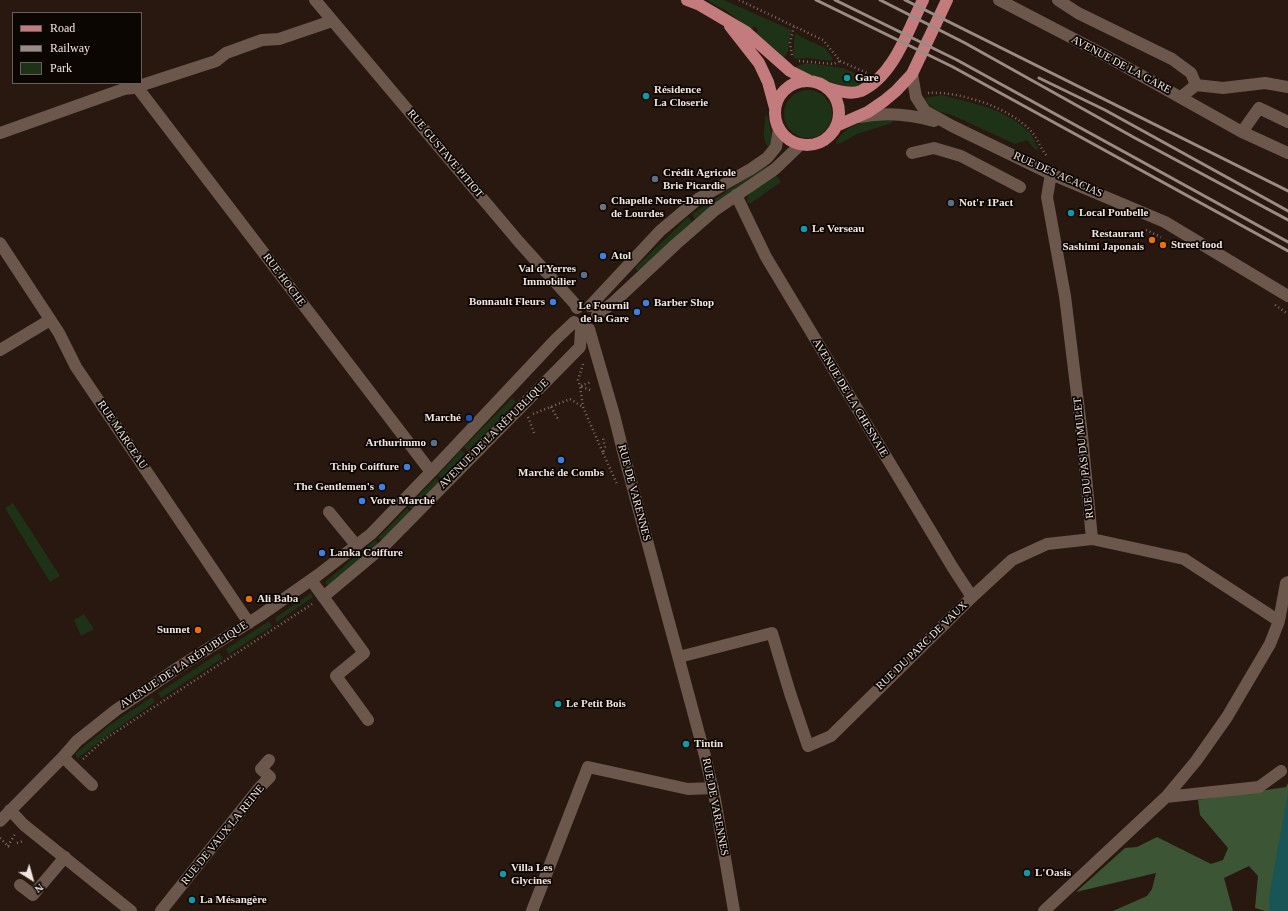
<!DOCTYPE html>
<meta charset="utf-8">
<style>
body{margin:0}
#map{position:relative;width:1288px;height:911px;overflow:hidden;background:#291810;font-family:"Times New Roman",serif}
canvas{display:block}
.legend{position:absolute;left:12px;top:12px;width:130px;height:72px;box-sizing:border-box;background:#0c0603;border:1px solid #685f5b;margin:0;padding:5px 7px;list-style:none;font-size:12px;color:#f2e5df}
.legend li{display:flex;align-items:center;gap:8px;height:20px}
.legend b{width:20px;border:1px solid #685f5b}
.north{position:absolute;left:12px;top:859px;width:40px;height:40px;-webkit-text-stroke:3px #0c0603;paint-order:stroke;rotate:143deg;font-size:11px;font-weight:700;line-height:16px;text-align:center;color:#f2e5df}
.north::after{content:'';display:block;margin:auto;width:14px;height:18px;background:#f2e5df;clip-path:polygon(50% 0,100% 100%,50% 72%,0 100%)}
</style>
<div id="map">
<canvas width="1288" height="911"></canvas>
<ul class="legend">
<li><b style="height:5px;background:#c47b7e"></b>Road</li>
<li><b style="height:5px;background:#9a8b84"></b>Railway</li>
<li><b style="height:11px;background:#1d3217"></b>Park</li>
</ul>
<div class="north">N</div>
</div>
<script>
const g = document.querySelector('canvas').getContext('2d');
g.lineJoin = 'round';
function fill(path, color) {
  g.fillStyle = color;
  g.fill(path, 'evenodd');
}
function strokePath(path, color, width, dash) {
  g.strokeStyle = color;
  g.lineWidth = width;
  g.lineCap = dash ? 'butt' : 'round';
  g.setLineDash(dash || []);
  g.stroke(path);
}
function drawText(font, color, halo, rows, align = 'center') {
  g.font = font + ' "Times New Roman",serif';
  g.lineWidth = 3.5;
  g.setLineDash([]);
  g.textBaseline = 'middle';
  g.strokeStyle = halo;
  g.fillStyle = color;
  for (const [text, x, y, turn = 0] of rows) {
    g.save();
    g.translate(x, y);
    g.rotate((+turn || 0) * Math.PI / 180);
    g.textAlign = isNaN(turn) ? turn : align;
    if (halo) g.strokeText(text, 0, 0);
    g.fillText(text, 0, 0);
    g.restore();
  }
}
const green = new Path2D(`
 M 707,0 L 724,0 L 791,30 L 788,51 L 784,58 L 756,33 L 758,30 L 754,26 L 752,30 L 728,12 Z
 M 795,33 L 803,38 L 825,48 L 833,59 L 830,61 L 808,58 L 795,59 L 793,56 Z
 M 806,63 L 843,68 L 857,74 L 873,78 L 855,89 L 831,83 L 816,76 L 807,75 L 795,67 Z
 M784 114a24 24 0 1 1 48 0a24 24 0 1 1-48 0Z
 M 941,95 C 972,103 1005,108 1029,132 C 1033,136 1035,143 1038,148 L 1038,149 L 1036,150 L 1027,140 L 1015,144 L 952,115 L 940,112 L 928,104 L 925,98 Z
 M 767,115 C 770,127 774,137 769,148 C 760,137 766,129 765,116 Z
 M 893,119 L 892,123 L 857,134 L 841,143 L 836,144 C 836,140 838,139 840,136 C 853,120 875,121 893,119 Z
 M 765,166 L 770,167 L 768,171 L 695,219 L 692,214 Z
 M 775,174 L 781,182 L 751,203 L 747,203 C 746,190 765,181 775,174 Z
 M 688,217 L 692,222 L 639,272 L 635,268 Z
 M 512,398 L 516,402 L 468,451 L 464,447 Z
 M 461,450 L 465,454 L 442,479 L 438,475 Z
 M 436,478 L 440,482 L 412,510 L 408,506 Z
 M 13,503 L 60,576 L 50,582 L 5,508 Z
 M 407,508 L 410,512 L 382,541 L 378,538 Z
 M 375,540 L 379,544 L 329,587 L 325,582 Z
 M 311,593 L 313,597 L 277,622 L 275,618 Z
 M 84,614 L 94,629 L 81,636 L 74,620 Z
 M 269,621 L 272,626 L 229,654 L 226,649 Z
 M 219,653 L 223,658 L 161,698 L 158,693 Z
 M 152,697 L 155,702 L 112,732 L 78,758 L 76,757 L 76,753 L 111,724 Z`);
const forest = new Path2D(`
 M 1288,783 L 1288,873 L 1286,911 L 1265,911 L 1255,908 L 1258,876 L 1249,866 L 1224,878 L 1233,911 L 1113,911 L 1147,896 L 1152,889 L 1156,873 L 1076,892 L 1125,848 L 1137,847 L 1157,837 L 1211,864 L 1223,860 L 1228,848 L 1200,815 L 1198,800 L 1286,787 Z`);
const water = new Path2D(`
 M 1288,793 L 1288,911 L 1270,911 L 1269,897 Z`);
const path = new Path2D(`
 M 739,0 L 823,40 L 840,61 L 867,73
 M 792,55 L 790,43 L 794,26
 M 799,61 L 834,64 L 840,61
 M 928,93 C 959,91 1008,107 1030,130 C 1037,137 1040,148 1047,156
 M 1146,230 L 1161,237
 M 1275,305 L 1288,314
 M 583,364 L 578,380 L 580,386 L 591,382
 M 590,390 L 580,386 L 583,407 L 603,453 L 605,447 L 603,438
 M 551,407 L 559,421
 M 533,414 L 570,399 L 583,407
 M 528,417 L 534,433
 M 603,453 L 617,484
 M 83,759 L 105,739 L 312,604
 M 0,838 L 9,847
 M 17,843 L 24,841
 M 8,846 L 15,834`);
const minor = new Path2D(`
 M 315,0 L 519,242 L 575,304 L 577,308
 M 999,0 L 1101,53 L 1242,132 L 1288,153
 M 1058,0 L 1078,13 L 1172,59 L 1191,73 L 1196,85
 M 912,74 L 916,97 L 925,111 L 952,126 L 1051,174 L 1165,222 L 1288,296
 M 137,87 L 431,472
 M 1181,97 L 1196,85 L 1223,88 L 1265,83 L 1288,87
 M 859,117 C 884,112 910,114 934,121
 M 1242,132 L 1259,108 L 1288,122
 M 0,133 L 124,89 L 133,88 L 216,61 L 226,53 L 262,40 L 279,39 L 332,21
 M 912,153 L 934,148 L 961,156 L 1020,187
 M 1051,174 L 1047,197 L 1065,296 L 1082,435 L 1092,539
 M 736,195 L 766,257 L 953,568 L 972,597
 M 0,243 L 59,333 L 76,367 L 249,623
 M 590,306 L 660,231 L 698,199 L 751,169 L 767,158 L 776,147 L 779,128
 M 597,315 L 614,302 L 676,244 L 715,210 L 775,169 L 801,144
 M 589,329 L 614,415 L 624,455 L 705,756 L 715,799 L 734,911
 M 0,350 L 50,320
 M 329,512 L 356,545
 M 311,580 L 364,653 L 336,676 L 368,720
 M 323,597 L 384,546 L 580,347 L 581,329
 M 679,657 L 772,633 L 790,693 L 808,746 L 831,736 L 972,597 L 1012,560 L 1047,544 L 1092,539 L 1184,559 L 1279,621
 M 63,757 L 92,785
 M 1166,797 L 1259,787 L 1281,771
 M 10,810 L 24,825 L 131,911
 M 0,821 L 63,757 L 77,741 L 116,710 L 179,667 L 261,615 L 318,575 L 371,534 L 431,472 L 556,339 L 574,322
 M 20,885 L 33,895 L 65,857
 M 161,911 L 260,787 L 270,777 L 261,769 L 269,760
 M 532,911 L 588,767 L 688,789 L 713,788
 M 1044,911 L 1166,797 L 1196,761 L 1227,717 L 1270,644 L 1279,621 L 1286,583 L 1288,582`);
const major = new Path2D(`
 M 687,0 L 700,5 L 746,32 L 790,71 L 808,80
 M 730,26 L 759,63 L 768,82 L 775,108
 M775 113a32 32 0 1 1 64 0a32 32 0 1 1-64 0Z
 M 828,88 C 838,91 851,95 861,91 C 894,76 908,30 923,0
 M 836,126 L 868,112 L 884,101 L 896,91 L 912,74 L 947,0`);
const rail = new Path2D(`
 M 816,0 L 953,67 L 1288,251
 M 835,0 L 957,60 L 1288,242
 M 880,0 L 965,43 L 1135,138 L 1288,220
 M 905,0 L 1288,191
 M 1039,78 L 1105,110 L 1288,211`);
const markers = [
 [847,78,4,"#0f9aa8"],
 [646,96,4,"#0f9aa8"],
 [655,179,4,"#5c6f8a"],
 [951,203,4,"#5c6f8a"],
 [603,207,4,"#6b7280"],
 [1071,213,4,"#0f9aa8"],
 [804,229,4,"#0f9aa8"],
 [1152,240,4,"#e8710a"],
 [1163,245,4,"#e8710a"],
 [603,256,4,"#3f7fe0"],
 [584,275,4,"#5c6f8a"],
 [553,302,4,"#3f7fe0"],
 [646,303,4,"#3f7fe0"],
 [637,312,4,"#3f7fe0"],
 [469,418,4,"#1a4fb4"],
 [434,443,4,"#5c6f8a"],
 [561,460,4,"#3f7fe0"],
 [407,467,4,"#3f7fe0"],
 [382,487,4,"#3f7fe0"],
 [362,501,4,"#3f7fe0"],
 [322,553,4,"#3f7fe0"],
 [249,599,4,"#e8710a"],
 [198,630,4,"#e8710a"],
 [558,704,4,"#0f9aa8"],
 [686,744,4,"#0f9aa8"],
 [1027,873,4,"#0f9aa8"],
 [503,874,4,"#0f9aa8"],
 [192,900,4,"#0f9aa8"]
];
const streetNames = [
 ["AVENUE DE LA GARE",1121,65,28],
 ["RUE GUSTAVE PITIOT",445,154,50],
 ["RUE DES ACACIAS",1058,175,24],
 ["RUE HOCHE",284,280,53],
 ["AVENUE DE LA CHESNAIE",850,398,59],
 ["AVENUE DE LA RÉPUBLIQUE",494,434,-45],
 ["RUE MARCEAU",122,435,56],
 ["RUE DU PAS DU MULET",1084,458,-96],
 ["RUE DE VARENNES",634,493,75],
 ["RUE DU PARC DE VAUX",922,646,-44],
 ["AVENUE DE LA RÉPUBLIQUE",184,665,-33],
 ["RUE DE VARENNES",715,807,79],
 ["RUE DE VAUX LA REINE",223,835,-51]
];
const poiNames = [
 ["Gare",855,78],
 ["Résidence",654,90],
 ["La Closerie",654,103],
 ["Crédit Agricole",663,173],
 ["Brie Picardie",663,186],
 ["Chapelle Notre-Dame",611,201],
 ["de Lourdes",611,214],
 ["Not'r 1Pact",959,203],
 ["Local Poubelle",1079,213],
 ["Le Verseau",812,229],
 ["Restaurant",1144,234,"right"],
 ["Sashimi Japonais",1144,247,"right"],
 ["Street food",1171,245],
 ["Atol",611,256],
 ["Val d'Yerres",576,269,"right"],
 ["Immobilier",576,282,"right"],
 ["Bonnault Fleurs",545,302,"right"],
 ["Barber Shop",654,303],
 ["Le Fournil",629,306,"right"],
 ["de la Gare",629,319,"right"],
 ["Marché",461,418,"right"],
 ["Arthurimmo",426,443,"right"],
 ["Tchip Coiffure",399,467,"right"],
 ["Marché de Combs",561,473,"center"],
 ["The Gentlemen's",374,487,"right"],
 ["Votre Marché",370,501],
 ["Lanka Coiffure",330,553],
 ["Ali Baba",257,599],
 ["Sunnet",190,630,"right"],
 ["Le Petit Bois",566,704],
 ["Tintin",694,744],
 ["Villa Les",511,868],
 ["Glycines",511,881],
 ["L'Oasis",1035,873],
 ["La Mésangère",200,900]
];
fill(green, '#1d3217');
fill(forest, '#3c5535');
fill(water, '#195456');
strokePath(path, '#7c6d66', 2.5, [1, 3]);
strokePath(minor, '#6c574d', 12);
strokePath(major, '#c47b7e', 12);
strokePath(rail, '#9a8b84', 3);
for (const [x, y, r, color] of markers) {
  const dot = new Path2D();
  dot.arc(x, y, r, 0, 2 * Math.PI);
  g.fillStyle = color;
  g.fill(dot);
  strokePath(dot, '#0c0603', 1.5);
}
drawText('11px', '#f2e5df', '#0c0603', streetNames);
drawText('bold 11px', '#f2e5df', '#0c0603', poiNames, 'left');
</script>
